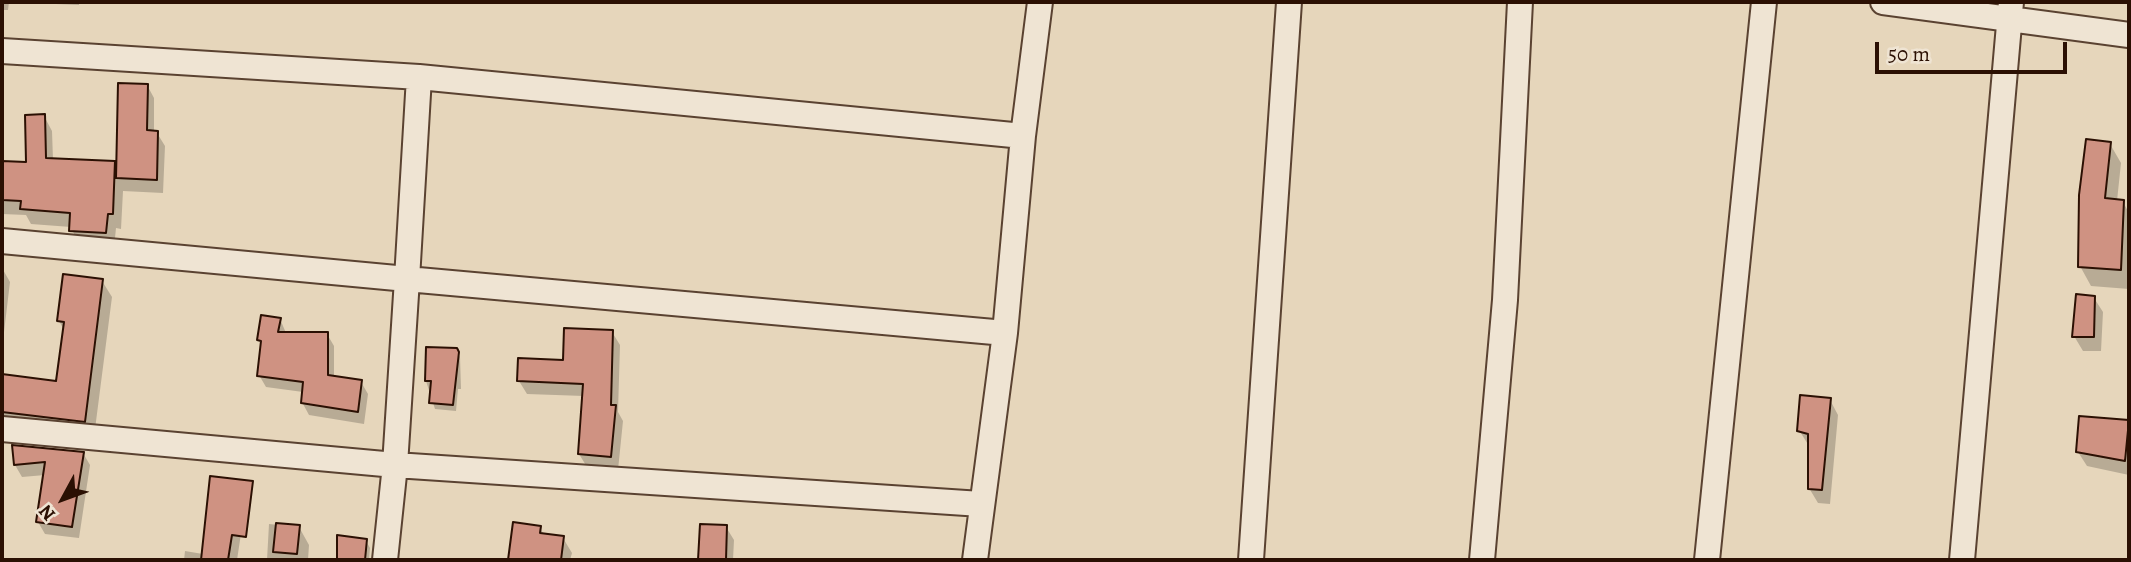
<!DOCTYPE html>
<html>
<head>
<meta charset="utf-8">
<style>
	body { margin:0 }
	#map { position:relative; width:2131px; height:562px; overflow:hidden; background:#e6d6bb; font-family:Alegreya,serif }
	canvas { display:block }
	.frame { position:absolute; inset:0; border:4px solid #2b1003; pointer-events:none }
	.north { position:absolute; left:28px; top:464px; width:70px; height:70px; -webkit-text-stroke:5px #efe4d3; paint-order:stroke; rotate:229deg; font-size:19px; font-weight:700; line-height:28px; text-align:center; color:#2b1003 }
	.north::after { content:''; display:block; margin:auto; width:24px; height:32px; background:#2b1003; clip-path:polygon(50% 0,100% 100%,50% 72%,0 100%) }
	.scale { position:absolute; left:1875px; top:42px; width:192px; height:32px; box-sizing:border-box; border:4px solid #2b1003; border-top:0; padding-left:9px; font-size:21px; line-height:24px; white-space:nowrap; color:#2b1003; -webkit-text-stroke:5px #efe4d3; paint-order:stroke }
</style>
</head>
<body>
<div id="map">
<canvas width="2131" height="562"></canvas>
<div class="frame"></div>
<div class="north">N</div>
<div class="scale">50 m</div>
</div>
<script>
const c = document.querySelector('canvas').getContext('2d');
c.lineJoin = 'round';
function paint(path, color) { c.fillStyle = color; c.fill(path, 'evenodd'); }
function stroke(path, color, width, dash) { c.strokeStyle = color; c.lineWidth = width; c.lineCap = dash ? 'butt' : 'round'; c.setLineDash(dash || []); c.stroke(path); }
paint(new Path2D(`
	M2,2H79V5L9,2L8,10H2Z
	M147,85L154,98V132L157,133L165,146L163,193L123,191L121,229L116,228L114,248L79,245L71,227L31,224L26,215L2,214V163L28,164L44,116L52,131L53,160L114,163L118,170Z
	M2110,144L2121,163L2117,201L2123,202L2129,213V289L2091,286L2080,266Z
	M2,268L10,282L2,349Z
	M102,281L112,297L94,437L2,430V376L57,383L64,330L59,321Z
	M2094,298L2103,312L2101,351H2083L2074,336Z
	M280,319L286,333L327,334L334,346V378L361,382L368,394L364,424L309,415L302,402L303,392L266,387L259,375L262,346L259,340Z
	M612,332L620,345L618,412L623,421L618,470L587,467L579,454L584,396L527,394L519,381L565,362Z
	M456,350L460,357L461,389H458L456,411L435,409L426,381Z
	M1830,400L1838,415L1830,504L1818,503L1809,488V446L1799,430Z
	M2081,418L2129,422V475L2087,466L2078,452Z
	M83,453L90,465L79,538L45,534L38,522L45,475L22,477L15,465Z
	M247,494L237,560H184L185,551L203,554Z
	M269,524L299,527L309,545L308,560H267Z
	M514,524L540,528L544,535L563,538L572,553L570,560H509Z
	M701,526L726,527L734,540L733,560H699Z
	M339,537L366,541L370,548L369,560H336Z`), '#0003');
const building = new Path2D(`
	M118,83L148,84L147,130L158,131L157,180L116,178Z
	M45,114L46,158L115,161L113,214H108L106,233L69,231L70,213L20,209L21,201L2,200V161L26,162L25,115Z
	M2086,139L2111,142L2105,198L2124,200L2121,270L2078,267L2079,195Z
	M63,274L103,279L85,422L2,412V374L56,381L64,322L57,321Z
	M2076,294L2095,296L2094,337H2072Z
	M261,315L281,318L278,332H328V375L362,380L358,412L301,403L303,382L257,376L261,341L257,340Z
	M564,328L613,330L611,405H616L611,457L578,454L583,384L517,381L518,358L563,360Z
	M426,347L457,348L459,352L453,405L429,403L431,381H425Z
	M1800,395L1831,398L1822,490L1808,489V434L1797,431Z
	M2079,416L2129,420L2125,461L2076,452Z
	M12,445L84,452L72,527L36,522L45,462L14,465Z
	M210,476L253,481L246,537L232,535L228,560H201Z
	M513,522L541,526L540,533L564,536L561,560H508Z
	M276,523L300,525L297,554L273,552Z
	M700,524L727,525L726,560H698Z
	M337,535L367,539L365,560H337Z`);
paint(building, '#cf9282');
stroke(building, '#2b1003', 2);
const minor = new Path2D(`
	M1883,2L2129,35
	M2,51L419,77L1023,136
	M419,77L407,279L1005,333
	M2,241L407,279L395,465L385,560
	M2,429L395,465L981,504
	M975,560L1005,333L1023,136L1040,2
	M1251,560L1289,2
	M1482,560L1505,300L1520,2
	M1707,560L1764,2
	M1962,560L2011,2`);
stroke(minor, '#5a4231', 28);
stroke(minor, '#efe4d3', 24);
</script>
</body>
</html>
